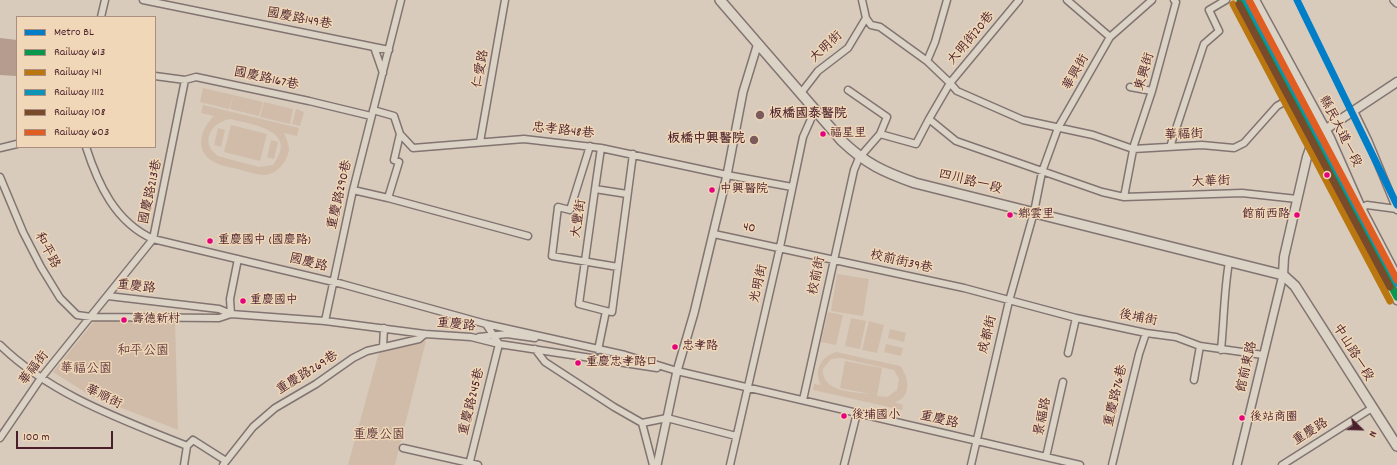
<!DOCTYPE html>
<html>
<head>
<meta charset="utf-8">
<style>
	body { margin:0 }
	#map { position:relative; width:1397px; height:465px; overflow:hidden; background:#d8cbbc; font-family:Dekko,sans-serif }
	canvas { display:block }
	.legend { position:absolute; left:16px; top:16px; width:140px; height:132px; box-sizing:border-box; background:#efd7b7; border:1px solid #ad8d7f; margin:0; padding:5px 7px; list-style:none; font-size:12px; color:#4a1f2b }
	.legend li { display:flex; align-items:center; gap:8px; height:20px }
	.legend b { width:20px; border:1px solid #ad8d7f }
	.north { position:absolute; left:1341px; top:409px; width:40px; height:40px; -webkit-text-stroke:3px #efd7b7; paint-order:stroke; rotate:113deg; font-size:11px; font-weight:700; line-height:16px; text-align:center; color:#4a1f2b }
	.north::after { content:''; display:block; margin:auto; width:14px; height:18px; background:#4a1f2b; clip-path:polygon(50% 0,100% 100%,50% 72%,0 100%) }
	.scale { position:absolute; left:16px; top:431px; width:97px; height:18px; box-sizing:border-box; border:2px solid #4a1f2b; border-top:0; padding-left:5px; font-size:12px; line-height:14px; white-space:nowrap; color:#4a1f2b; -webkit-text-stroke:3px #efd7b7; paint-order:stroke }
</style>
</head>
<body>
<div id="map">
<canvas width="1397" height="465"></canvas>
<ul class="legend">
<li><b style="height:5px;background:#007ec7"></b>Metro BL</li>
<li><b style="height:5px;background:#07984d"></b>Railway 613</li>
<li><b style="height:5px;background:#ba770f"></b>Railway 141</li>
<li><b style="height:5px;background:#0b94b6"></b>Railway 1112</li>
<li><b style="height:5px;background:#7a4b2a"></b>Railway 108</li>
<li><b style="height:5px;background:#e15e23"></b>Railway 603</li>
</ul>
<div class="north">N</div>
<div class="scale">100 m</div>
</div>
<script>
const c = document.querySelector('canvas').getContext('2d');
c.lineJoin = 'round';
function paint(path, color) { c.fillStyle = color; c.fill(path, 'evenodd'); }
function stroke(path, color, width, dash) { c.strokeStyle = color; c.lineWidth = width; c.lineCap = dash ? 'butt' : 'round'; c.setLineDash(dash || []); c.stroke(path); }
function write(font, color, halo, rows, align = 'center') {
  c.font = font + ' Dekko,"LXGW WenKai TC",sans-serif'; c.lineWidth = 3; c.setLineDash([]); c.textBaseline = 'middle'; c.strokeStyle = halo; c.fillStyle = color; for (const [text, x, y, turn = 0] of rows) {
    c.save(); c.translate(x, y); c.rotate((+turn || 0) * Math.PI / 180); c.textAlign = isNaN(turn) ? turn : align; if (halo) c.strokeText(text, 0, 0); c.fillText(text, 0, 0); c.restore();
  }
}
paint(new Path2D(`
	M203,88L233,95L229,109L200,102Z
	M233,95L263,102L259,116L230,109Z
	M264,102L293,109L290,124L260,117Z
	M203,105L299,128L297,136L284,133C286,138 289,144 289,150C287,163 275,176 262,175C254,174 245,171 238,169C230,167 221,166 214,162C193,151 201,128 214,116L201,113ZM230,119C254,125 299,130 273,165L259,167L218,156C199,143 211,122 230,119Z
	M296,109L304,112L300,126L292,124Z
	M231,125L267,134L260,161L224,152Z
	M218,128L225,130L221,147L214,145Z
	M271,140L278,142L274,159L267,157Z
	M837,274L869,279L863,316L831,311Z
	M828,312L843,315L836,345L821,342Z
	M851,318L866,321L860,349L845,346Z
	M96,319H175L178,430L91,396L53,372Z
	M869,321L884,325L877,353L862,350Z
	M890,329L906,333L904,342L888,338Z
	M426,341L395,465H348L379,352Z
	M886,344L903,348L901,356L884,352Z
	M836,352L900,366C909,376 912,398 895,402L903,405L902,410L813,390L814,384L821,385C813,370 821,357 836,352ZM841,358L894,370L899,379L897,390L887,397L877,396L882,368L845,361L840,388L870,394C854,392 821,392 823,369L831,359Z`), '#d1bca9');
paint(new Path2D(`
	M0,38L17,40V76L0,75Z`), '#b69c8e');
const minor = new Path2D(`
	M143,0L374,47L383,73
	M862,0L866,18L871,25L880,27L927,61L950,83L1019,0
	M1067,0L1110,37
	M101,17L105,0
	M374,47L389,50
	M927,61L935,42L947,0
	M155,76L185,80L196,77L309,101L371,116
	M1130,87L1152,91
	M848,90L887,117L880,134
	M801,93L818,71L848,48L866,18
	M1293,97L1277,106L1244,143L1234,148L1202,145L1133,149L1093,135L1023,120L957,91L950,83L929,119L956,141L1102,192L1124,197L1242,193L1297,199
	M1354,111L1368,140L1397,210
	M400,134L413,148L524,139L601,148L727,175L792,187
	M480,142L505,0
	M590,146L570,210L558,207L552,256L618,267
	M86,147C98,184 115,222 153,239L342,284L486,324L625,355L677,371L1080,465
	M1170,147L1204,44L1219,31L1209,10L1226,0
	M0,148L17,144
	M0,177L23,232L41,267L60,298L77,315L91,317L219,318L231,314
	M595,189L601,148
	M353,190L388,198L399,162L394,160L400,134L394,116L373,110
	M1124,197L1134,145L1152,91L1176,2L1174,0
	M388,198L528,236
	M1361,208L1367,205L1397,209
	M714,234L964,288L1076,318L1146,333L1176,337L1200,346L1263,355
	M108,296L219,309L231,314L325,321L425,334L471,337L499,344L657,368
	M606,311L579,304L595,189L627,194
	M231,314L230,299L238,259
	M325,321L353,190L401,0
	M479,337L507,334L535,338
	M0,345C51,395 123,420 187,446
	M383,347L384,328
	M535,349L545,362L614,407L642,423L653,465
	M598,350L606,311L612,312L633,154
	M1221,350C1224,320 1224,291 1229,262
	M1068,353L1076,318
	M1194,380L1200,346
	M803,400L854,170L859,158L880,134L916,144L929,119
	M642,423L667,418L736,436
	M0,438L41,378L153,239L185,80
	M403,448L478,465
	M1046,457L1063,382
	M184,465L187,446L193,440L226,461
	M223,465L253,427L275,408L316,384L353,358L367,351L419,339L425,334
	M469,465L499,344L486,324
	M730,465L780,247L803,137L815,110
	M844,465L857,413
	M971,465L1009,301L1034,212L1042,172L1058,128L1110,37L1152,0
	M1112,465L1139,354L1146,333
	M1282,465L1372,408`);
const tertiary = new Path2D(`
	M1394,0L1397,3
	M657,465L677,371L694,313L727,175L743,92L758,43
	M1237,465L1283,275`);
const secondary = new Path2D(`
	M1243,0L1397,300
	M1255,0L1330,138L1361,208L1397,277
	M1283,275L1284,257L1307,157L1314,137L1397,82`);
const primary = new Path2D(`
	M720,0L842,141C866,164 884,172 915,183L1283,275L1295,286L1397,446`);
stroke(minor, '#827470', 9);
stroke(tertiary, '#827470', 10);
stroke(secondary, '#827470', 11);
stroke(primary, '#827470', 12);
stroke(minor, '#dcd3c7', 6);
stroke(tertiary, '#dcd3c7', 7);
stroke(secondary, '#dcd3c7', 8);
stroke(primary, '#dcd3c7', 9);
stroke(new Path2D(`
	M1240,0L1397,297`), '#07984d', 7);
stroke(new Path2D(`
	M1233,4L1390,301`), '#ba770f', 7);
stroke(new Path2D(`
	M1246,0L1397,283`), '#0b94b6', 7);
stroke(new Path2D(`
	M1239,4L1390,287`), '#7a4b2a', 7);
stroke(new Path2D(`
	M1249,0L1397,280`), '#e15e23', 7);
stroke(new Path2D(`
	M1297,0L1397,205`), '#007ec7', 7);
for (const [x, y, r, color] of [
	[760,115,5,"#7c5b5e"],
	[823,134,3.5,"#e5007d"],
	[754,140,5,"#7c5b5e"],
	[1327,175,3.5,"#e5007d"],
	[712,190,3.5,"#e5007d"],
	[1010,215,3.5,"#e5007d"],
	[1297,215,3.5,"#e5007d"],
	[210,241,3.5,"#e5007d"],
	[243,301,3.5,"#e5007d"],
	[124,320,3.5,"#e5007d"],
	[675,347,3.5,"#e5007d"],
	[578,363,3.5,"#e5007d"],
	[844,416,3.5,"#e5007d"],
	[1242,418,3.5,"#e5007d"]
]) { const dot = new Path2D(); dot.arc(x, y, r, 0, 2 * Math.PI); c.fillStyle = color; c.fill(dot); stroke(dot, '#efd7b7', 1.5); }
write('12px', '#4a1f2b', '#efd7b7', [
	["福星里",830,134],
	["中興醫院",720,190],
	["鄉雲里",1018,215],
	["館前西路",1290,215,"right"],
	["重慶國中 (國慶路)",218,241],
	["重慶國中",250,301],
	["壽德新村",132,320],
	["忠孝路",682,347],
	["重慶忠孝路口",586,363],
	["後埔國小",852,416],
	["後站商圈",1250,418]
], 'left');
write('13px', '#4a1f2b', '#efd7b7', [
	["國慶路149巷",299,20,11],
	["大明街20巷",972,39,-50],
	["大明街",827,48,-43],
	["仁愛路",482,69,-80],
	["東興街",1146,72,-74],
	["華興街",1077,73,-60],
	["國慶路167巷",266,80,12],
	["忠孝路48巷",563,132,6],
	["縣民大道一段",1339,132,63],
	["華福街",1184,136,-2],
	["四川路一段",970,183,14],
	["大華街",1211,183,-2],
	["國慶路213巷",152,192,-78],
	["重慶路290巷",341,195,-77],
	["大豐街",580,219,-82],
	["40",749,229,11],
	["和平路",46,251,62],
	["校前街39巷",901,263,13],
	["國慶路",308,264,14],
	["校前街",818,276,-78],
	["光明街",760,284,-77],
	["重慶路",136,288,7],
	["後埔街",1138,319,11],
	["重慶路",456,326,6],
	["成都街",989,335,-76],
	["中山路一段",1352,353,58],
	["館前東路",1248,367,-77],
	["華福街",35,369,-52],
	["重慶路269巷",308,374,-32],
	["重慶路76巷",1117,396,-77],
	["華順街",103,398,26],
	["重慶路245巷",473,402,-76],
	["景福路",1044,417,-78],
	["重慶路",939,421,13],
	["重慶路",1311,433,-32]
]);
write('bold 13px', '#4a1f2b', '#efd7b7', [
	["板橋國泰醫院",769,115],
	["板橋中興醫院",745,140,"right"]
], 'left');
write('13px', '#643c41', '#efd7b7', [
	["和平公園",143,352],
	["華福公園",86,370],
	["重慶公園",379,436]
]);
</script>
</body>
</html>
